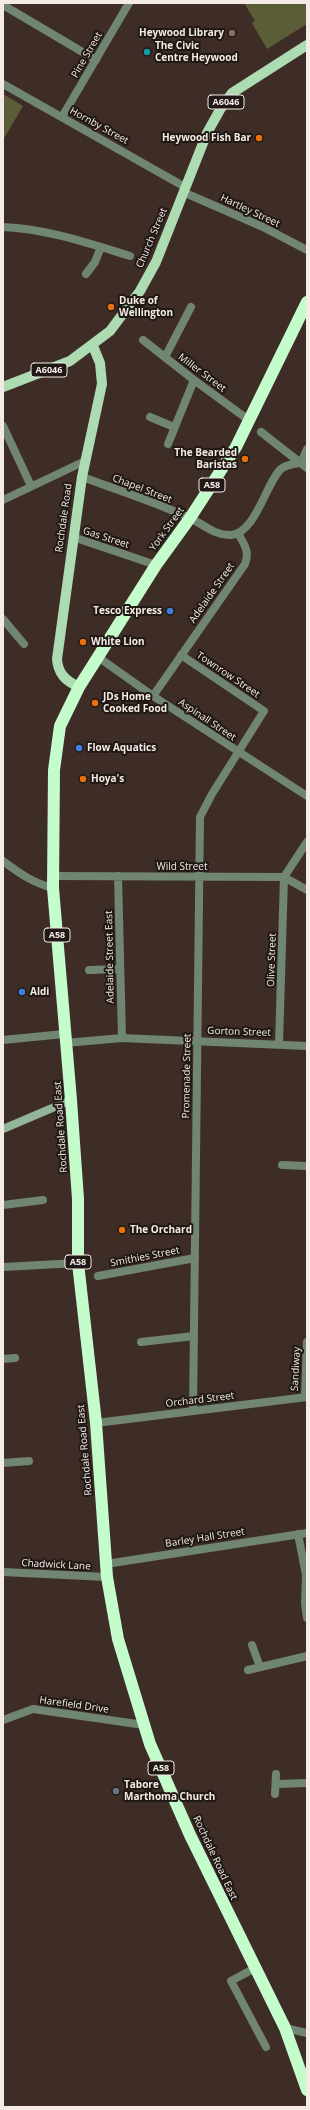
<!DOCTYPE html>
<html>
<head>
<meta charset="utf-8">
<style>
	body { margin:0 }
	#map { position:relative; width:310px; height:2110px; overflow:hidden; background:#3e2d26; font-family:"Open Sans",sans-serif }
	canvas { display:block }
	.frame { position:absolute; inset:0; border:4px solid #f5ebe6; pointer-events:none }
</style>
</head>
<body>
<div id="map">
<canvas width="310" height="2110"></canvas>
<div class="frame"></div>
</div>
<script>
const c = document.querySelector('canvas').getContext('2d');
c.lineJoin = 'round';
function paint(path, color) { c.fillStyle = color; c.fill(path, 'evenodd'); }
function stroke(path, color, width, dash) { c.strokeStyle = color; c.lineWidth = width; c.lineCap = dash ? 'butt' : 'round'; c.setLineDash(dash || []); c.stroke(path); }
function write(font, color, halo, rows, align = 'center') {
  c.font = font + ' "Open Sans",sans-serif'; c.lineWidth = 4; c.setLineDash([]); c.textBaseline = 'middle'; c.strokeStyle = halo; c.fillStyle = color; for (const [text, x, y, turn = 0] of rows) {
    c.save(); c.translate(x, y); c.rotate((+turn || 0) * Math.PI / 180); c.textAlign = isNaN(turn) ? turn : align; if (halo) c.strokeText(text, 0, 0); c.fillText(text, 0, 0); c.restore();
  }
}
paint(new Path2D(`
	M244,3H307V24L267,49L252,23L255,21Z
	M3,94L23,106L3,140Z`), '#5a5d37');
stroke(new Path2D(`
	M3,5L96,60
	M3,84L185,187
	M62,117L129,3
	M183,192L263,227L307,250
	M3,227C47,229 88,243 130,256
	M86,274L95,262L101,247
	M143,340L194,380L250,421
	M165,357L191,307
	M150,417L174,427
	M3,426L31,486
	M261,432L307,468
	M168,444L194,380
	M82,477C118,490 155,502 190,518C203,524 215,536 231,535C255,533 265,487 279,471C284,465 293,464 301,463L307,449
	M3,500L85,461
	M73,537L156,565
	M3,619L24,644
	M181,655L264,711L212,794L200,817L193,1411
	M98,657L153,696L307,796
	M153,696L245,564C250,552 244,544 238,533
	M3,861C19,873 33,883 53,888
	M53,876L284,877L307,890
	M118,876L122,1038
	M89,970L120,969
	M3,1040L64,1034
	M65,1043L122,1038L307,1046
	M279,1044L284,877L307,842
	M282,1165L307,1166
	M3,1205L43,1200
	M3,1267L78,1263
	M98,1276L195,1258
	M141,1342L194,1336
	M3,1359L15,1358
	M305,1397L307,1342
	M96,1423L307,1397
	M3,1463L29,1461
	M298,1534L306,1575L305,1604L307,1618
	M106,1564L307,1533
	M3,1572L107,1577
	M252,1645L260,1667
	M248,1670L307,1656
	M3,1720L33,1709L144,1725
	M277,1784L307,1783
	M275,1794L276,1774
	M255,1968L231,1981L266,2047
	M285,2028L307,2033`), '#708672', 8);
stroke(new Path2D(`
	M3,1129L71,1100`), '#92b697', 8);
stroke(new Path2D(`
	M3,387L70,361L110,331L140,291L156,262L207,133L221,108L232,93L307,45
	M79,687C66,681 58,674 57,659L82,477L102,384L100,363L93,346`), '#addbb2', 10);
stroke(new Path2D(`
	M307,302L236,447L190,518L156,565L79,687L60,726L54,770L53,888L71,1100L78,1199V1263L96,1423L107,1577L118,1639L150,1744L190,1835L285,2028L307,2090`), '#c4fccc', 12);
for (const [x, y, r, color] of [
	[232,33,4,"#8d6e63"],
	[147,52,4,"#0f9aa8"],
	[259,138,4,"#e8710a"],
	[111,307,4,"#e8710a"],
	[245,459,4,"#e8710a"],
	[170,611,4,"#3f7fe0"],
	[83,642,4,"#e8710a"],
	[95,703,4,"#e8710a"],
	[79,748,4,"#3f7fe0"],
	[83,779,4,"#e8710a"],
	[22,992,4,"#3f7fe0"],
	[122,1230,4,"#e8710a"],
	[116,1791,4,"#6b7280"]
]) { const dot = new Path2D(); dot.arc(x, y, r, 0, 2 * Math.PI); c.fillStyle = color; c.fill(dot); stroke(dot, '#1f1814', 1.5); }
for (const [x, y, w] of [
	[226,102,36],
	[49,370,36],
	[212,485,26],
	[57,935,26],
	[78,1262,26],
	[161,1768,26]
]) { const box = new Path2D(); box.roundRect(x - w / 2, y - 7, w, 14, 3); c.fillStyle = '#1f1814'; c.fill(box); stroke(box, '#f5ebe6', 1); }
write('bold 9px', '#f5ebe6', null, [
	["A6046",226,102],
	["A6046",49,370],
	["A58",212,485],
	["A58",57,935],
	["A58",78,1262],
	["A58",161,1768]
]);
write('bold 10px', '#f5ebe6', '#1f1814', [
	["Heywood Library",224,33,"right"],
	["The Civic",155,46],
	["Centre Heywood",155,58],
	["Heywood Fish Bar",251,138,"right"],
	["Duke of",119,301],
	["Wellington",119,313],
	["The Bearded",237,453,"right"],
	["Baristas",237,465,"right"],
	["Tesco Express",162,611,"right"],
	["White Lion",91,642],
	["JDs Home",103,697],
	["Cooked Food",103,709],
	["Flow Aquatics",87,748],
	["Hoya's",91,779],
	["Aldi",30,992],
	["The Orchard",130,1230],
	["Tabore",124,1785],
	["Marthoma Church",124,1797]
], 'left');
write('10px', '#f5ebe6', '#1f1814', [
	["Pine Street",87,55,-60],
	["Hornby Street",99,126,29],
	["Hartley Street",250,211,25],
	["Church Street",152,238,-67],
	["Miller Street",202,373,37],
	["Chapel Street",142,489,21],
	["Rochdale Road",64,518,-82],
	["York Street",167,529,-54],
	["Gas Street",106,538,18],
	["Adelaide Street",212,593,-55],
	["Townrow Street",228,675,34],
	["Aspinall Street",207,720,34],
	["Wild Street",182,867],
	["Adelaide Street East",110,957,-91],
	["Olive Street",272,960,-88],
	["Gorton Street",239,1032,2],
	["Promenade Street",187,1076,-89],
	["Rochdale Road East",61,1127,-94],
	["Smithies Street",145,1257,-11],
	["Sandiway",296,1369,-87],
	["Orchard Street",200,1400,-7],
	["Rochdale Road East",85,1450,-95],
	["Barley Hall Street",205,1538,-9],
	["Chadwick Lane",56,1565,3],
	["Harefield Drive",74,1705,8],
	["Rochdale Road East",215,1858,65]
]);
</script>
</body>
</html>
